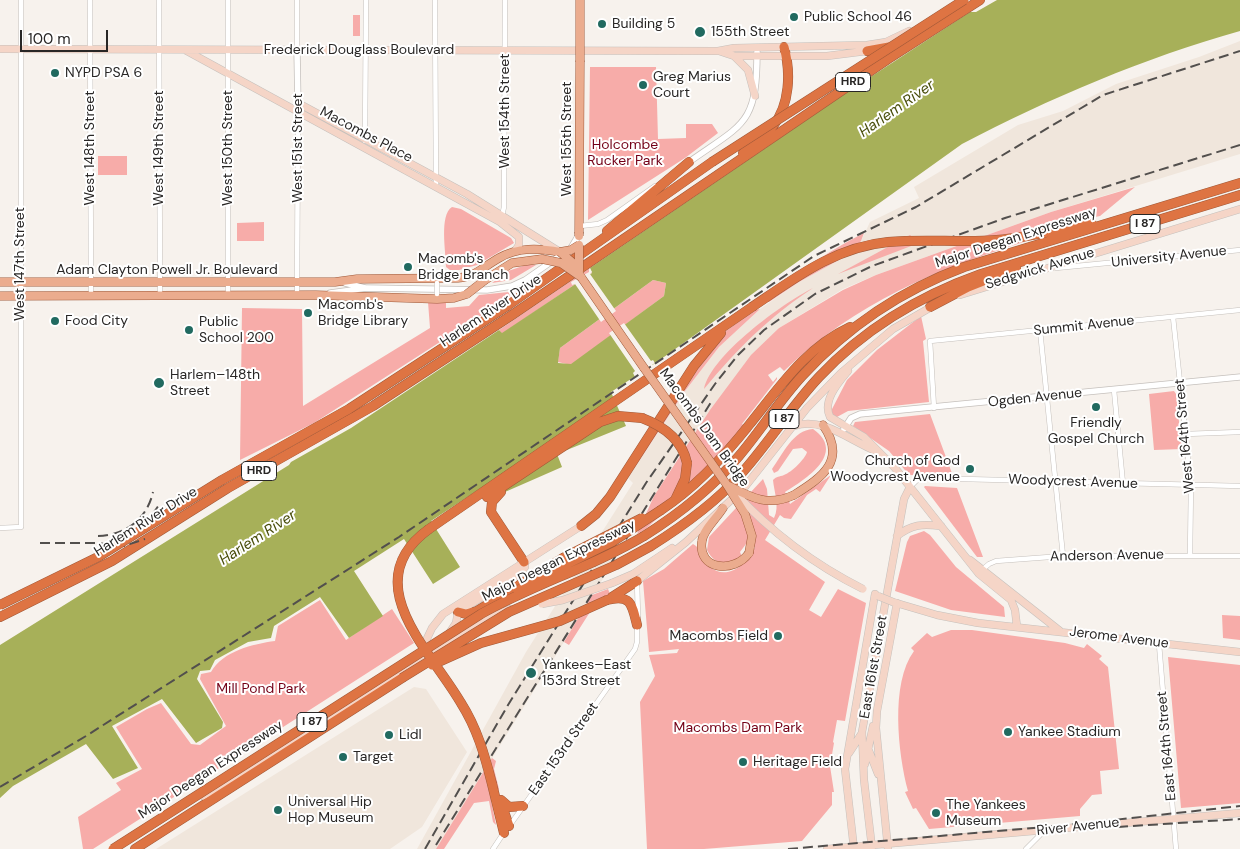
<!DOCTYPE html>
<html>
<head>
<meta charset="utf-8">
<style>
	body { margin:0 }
	#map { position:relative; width:1240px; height:849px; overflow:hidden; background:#f7f2ed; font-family:"DM Sans",sans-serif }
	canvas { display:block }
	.scale { position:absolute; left:20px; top:30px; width:88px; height:22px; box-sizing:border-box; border:2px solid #292726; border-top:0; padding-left:6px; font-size:15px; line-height:18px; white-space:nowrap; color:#292726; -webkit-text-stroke:4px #fff; paint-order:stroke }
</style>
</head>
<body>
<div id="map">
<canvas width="1240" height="849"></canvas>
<div class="scale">100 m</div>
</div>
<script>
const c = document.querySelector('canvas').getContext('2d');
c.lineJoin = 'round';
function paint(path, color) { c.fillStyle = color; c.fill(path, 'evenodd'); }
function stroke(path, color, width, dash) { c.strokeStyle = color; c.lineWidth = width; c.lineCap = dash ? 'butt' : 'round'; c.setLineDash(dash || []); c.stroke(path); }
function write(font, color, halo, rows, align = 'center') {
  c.font = font + ' "DM Sans",sans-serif'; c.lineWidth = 4; c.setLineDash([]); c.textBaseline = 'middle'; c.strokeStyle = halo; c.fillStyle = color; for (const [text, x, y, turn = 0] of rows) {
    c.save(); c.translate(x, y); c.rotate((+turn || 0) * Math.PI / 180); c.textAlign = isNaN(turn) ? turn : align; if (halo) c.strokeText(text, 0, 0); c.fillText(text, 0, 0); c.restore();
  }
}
paint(new Path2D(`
	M1240,41V154L1051,212L876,275L843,289L779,328L677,459L436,849H417L526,652L633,483L628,478L685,391L719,347L760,309L799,282L848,255L861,241L870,222L919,198L914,187L1018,125L1063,111L1116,84L1199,57Z
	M414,687L426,689L467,752L422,827L390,849H156Z`), '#f0e6dc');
paint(new Path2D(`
	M353,15H360V36H353Z
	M590,67H656L658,139L686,138V124H712L718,133L685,158L588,220Z
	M98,156H127V175H98Z
	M1135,187L1100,216L1028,231L1030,240C937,269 856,302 784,371L780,367L768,375L773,382L777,377V379L742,424L751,431C721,460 692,492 658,518C649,525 649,528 637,534L654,496L710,410L751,355L779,328L843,290L876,275L1051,212Z
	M452,207L461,209L511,238L514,243L477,265L459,270H450L446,267C446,252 439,215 452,207Z
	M264,222V241H237V223Z
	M864,233L861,241L848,255L799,282L769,302L764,301C796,273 825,253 864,233Z
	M910,235L919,243L838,274Z
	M526,265H536L511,280L492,283L508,271Z
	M590,268L593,272L502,334L499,330Z
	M653,280L666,283L664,296L571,365L558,362L560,348Z
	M813,288C769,317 738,348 704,389C711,355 783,303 813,288Z
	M509,292L510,297L314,423L240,460L242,308L302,309L303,406L430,328L428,302L446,303V308L469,306L479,295Z
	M760,309L719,347L685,391L628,478L696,368L723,333L755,310Z
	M921,316L926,339L923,341L929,402L848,411L837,417L833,416L831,411L847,380L877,350Z
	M1174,391L1176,394L1182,449L1154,450L1149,394Z
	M930,414L953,476L909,475L889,451L853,426L855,422Z
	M813,429C847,453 806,479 785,492L790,504L831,475L820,492L816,489L807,495L791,519L784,518L780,515L765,540L825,582L809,610L821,617L838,589L866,603L845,721L837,720L833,742L834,743L830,766L834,792H832V805L802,841L704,849H647L640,702L655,676L649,655L677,653L679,649L649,652L643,581L664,569L693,544C702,549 703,559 709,566C727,583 749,562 755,547L746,544L740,552L742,557C728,567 714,565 707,550L709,537L763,479L767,489L769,515L774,518C780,506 774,492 773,480C777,476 779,477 784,475C792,472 805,459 807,452L802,448L793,449L778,471L774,473L772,469C783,454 793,430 813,429Z
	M925,486L957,488L983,557H977L924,487Z
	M924,531L930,535L956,567L1004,607L1005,617L951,610L895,591L907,542L910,536Z
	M608,589L613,601L590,612L569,645L564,642L592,595Z
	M320,600L346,640L392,609L414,643L93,849H83L78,817L121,790L116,783L142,769L116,727L147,709L161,703L191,744L200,745L226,726L200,679L201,674L211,672C223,651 253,644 275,641L278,626Z
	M1222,615L1240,616V640L1223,638Z
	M951,630H972L1065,643L1084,648L1087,644L1102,656L1099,659L1108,667L1119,769L1100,771L1102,794L1092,795L1080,809V816L929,829L916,808L913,809L905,792L908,791C898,754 890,683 914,651L911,648L927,633L932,637Z
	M1168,657L1240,665V803L1181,808Z
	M492,758L496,761L494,769L499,789L491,800L496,825L493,822L489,801L474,803L444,849H436Z`), '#f7aca9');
paint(new Path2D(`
	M997,0H1240V31C1144,58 1050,98 962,144L657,362L611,392L626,426L557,454L562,467L489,499L481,488L431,521L460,567L433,584L404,539L354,571L383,616L349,638L320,597L274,626L271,638L248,642L215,660L210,670L200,671L197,679L223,722L222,728L196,743L162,699L112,726L138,768L113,779L86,744L13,786L0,798V645L289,465L291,462L351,428L499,330L502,333L592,273L590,268L846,93L970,12H976ZM653,280L666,283L664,296L571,364L558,363L560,348Z`), '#a7b059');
paint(new Path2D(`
	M589,266L592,272L590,274L616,311L601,322L575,284L572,285L571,282L589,272Z
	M624,323L651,361L653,360L655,363L652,365L654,368L640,377L638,375L635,377L633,373L635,371L609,333Z`), '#f7f2ed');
const minor = new Path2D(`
	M90,0L91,296
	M159,0L160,296
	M297,0V50
	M435,0L436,187
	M365,141L366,0
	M502,216L504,207L505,0
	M580,226L598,224L607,220L655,186
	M1056,268L1240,250
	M297,295L298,112
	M228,296V0
	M1173,317L1191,485L1190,555
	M1040,330L1063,556
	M1114,390L1123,484
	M934,408L930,341L1240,310
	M1186,434L1240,432
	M910,487L916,481L923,478L1240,486
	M0,528L21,527V0
	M982,570L989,564L996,561L1063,556H1240
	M637,581L638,616
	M1159,644L1176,849
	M510,825L635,649L637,642V623
	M493,849L505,831
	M1026,849L1045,830`);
const tertiary = new Path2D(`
	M297,50L298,107
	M689,162C744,123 757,125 757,52
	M345,283L365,288
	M330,293L367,288L487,290L512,286L525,280L571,248L580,233
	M844,429L851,418L860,414L1240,377`);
const secondary = new Path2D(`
	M0,49L718,51L734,48L867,45L886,42L909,31
	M185,50L500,222L519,237V245L515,251
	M719,51L734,56H827L867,51V48
	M734,56L748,70L755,96
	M298,103L467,194L560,252
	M960,295L1240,209
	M848,371C838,383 822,401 830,417L864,437L895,468L979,574L1011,600L1015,610L1017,627
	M794,426C823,416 850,441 876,451
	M897,536C912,524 922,524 941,526
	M970,560L1060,631
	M637,581L686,542L744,488L807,408L841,373L893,329L933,306
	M612,583L633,574L672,548
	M893,602L937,615L978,623L1240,652
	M458,612L522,572L525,567L524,562
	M450,632L456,623L458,612
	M422,649L432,628L443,614L581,526
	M428,654L487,617L510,609
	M869,751L878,774
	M849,753L862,733
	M865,764L873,726
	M203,796L219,788L430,651
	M872,848L864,780L862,732L904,499L910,487
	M827,849L1240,813
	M854,849L845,769L875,594
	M888,849L876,728L877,711L897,603`);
const primary = new Path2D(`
	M579,232L580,62
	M581,277L644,368
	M485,280L512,263L542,259
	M0,282H335L357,279L458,278C476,277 484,266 499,258C518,247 539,248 560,252
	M0,296L316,295L437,299L454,298L467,294
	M794,495C823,477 847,460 823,425
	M723,508C717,518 703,530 702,541C697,570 734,574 749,553`);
const motorway = new Path2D(`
	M867,51L889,47
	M743,153C753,144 764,137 773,126C790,105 791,72 784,47
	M607,231L689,162
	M1021,237L1092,224
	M507,306L712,162
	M930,307L968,287L1016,268
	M501,492L492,502L491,512L524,562
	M487,497L600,422L618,416L642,418
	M676,498L685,479L687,463
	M661,510C696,487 723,458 749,425C779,388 805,348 850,327
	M581,526L596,514L610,497L694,366L721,333
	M429,529L752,307
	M644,536C679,514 712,488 739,456C761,430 779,401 802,376C847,327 902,290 964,267L1240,183
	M651,546C683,526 715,503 740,475C768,444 790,408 819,377C864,329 919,296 981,274L1240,195
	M612,597L637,581
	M607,600C631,594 632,604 637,625
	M458,612L466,614L477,611L563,558
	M0,617L112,561L228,488L373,406L512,315L888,59L980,0
	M492,784L504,833
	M501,800L509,807L523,806
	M501,803L509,826
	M135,849L402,678`);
stroke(minor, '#c5c0bc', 5.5);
stroke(tertiary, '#c5c0bc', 7);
stroke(secondary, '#c5c0bc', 8);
stroke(primary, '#9f5939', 9);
stroke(motorway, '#9f5939', 10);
stroke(minor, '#fff', 4.5);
stroke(tertiary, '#fff', 5.5);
stroke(secondary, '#f5d5c7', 7);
stroke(primary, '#ebac8e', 8);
stroke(motorway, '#de7443', 9);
stroke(new Path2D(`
	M130,534L145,525L159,505
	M98,536C126,535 147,519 153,492
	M40,543H97L124,546L145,539
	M0,787L86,736L399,537L814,256L916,207L1103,95L1240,51
	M1118,827L1240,819
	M436,845L713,399
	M425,849L508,705L646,483L715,384L738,355L764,330L815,294L872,266L1005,218L1240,145
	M788,849L1068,825L1240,806`), '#524f4d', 2, [10, 5]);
const minorBridge = new Path2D(`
	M437,294V283`);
const secondaryBridge = new Path2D(`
	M734,492C772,533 813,564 863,589
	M878,596L893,602
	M542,604L563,600L612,583`);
const primaryBridge = new Path2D(`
	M580,62V0
	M579,232V236
	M579,245V271
	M560,252L572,262L580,275
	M560,252L571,250L579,245
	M542,259L561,263L581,277
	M467,294L485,280
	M644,368L727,485L745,514L752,536L749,553
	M729,486C752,498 768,507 794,495`);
const motorwayBridge = new Path2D(`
	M712,162L964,0
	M752,307C795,278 835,247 888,242C933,238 977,245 1021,237
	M642,418C663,426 682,439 687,463
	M429,529C355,582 431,651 461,703C477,728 485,756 492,784
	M563,558L642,518
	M518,591L526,584L612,542L661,510
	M0,605L98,557L222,480L349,409L507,306
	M432,665L481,643L560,621L607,600
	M402,678L509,612L616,565L651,546
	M113,849L481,614C534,584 592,567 644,536`);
stroke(minorBridge, '#c5c0bc', 5.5, []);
stroke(secondaryBridge, '#c5c0bc', 8, []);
stroke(primaryBridge, '#9f5939', 9, []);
stroke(motorwayBridge, '#9f5939', 10, []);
stroke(minorBridge, '#fff', 4.5);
stroke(secondaryBridge, '#f5d5c7', 7);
stroke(primaryBridge, '#ebac8e', 8);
stroke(motorwayBridge, '#de7443', 9);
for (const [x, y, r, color] of [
	[794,17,5,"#216a60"],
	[602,24,5,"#216a60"],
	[700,32,6,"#216a60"],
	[55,73,5,"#216a60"],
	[643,85,5,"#216a60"],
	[408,267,5,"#216a60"],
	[308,313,5,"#216a60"],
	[55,321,5,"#216a60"],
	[189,330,5,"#216a60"],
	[159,383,6,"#216a60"],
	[1096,407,5,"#216a60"],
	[970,469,5,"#216a60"],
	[778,636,5,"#216a60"],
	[531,673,6,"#216a60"],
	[1008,732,5,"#216a60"],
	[389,735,5,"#216a60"],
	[343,757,5,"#216a60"],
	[743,762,5,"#216a60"],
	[278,810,5,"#216a60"],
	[936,813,5,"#216a60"]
]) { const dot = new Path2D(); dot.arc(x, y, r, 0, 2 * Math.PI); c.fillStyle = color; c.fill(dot); stroke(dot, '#fff', 2); }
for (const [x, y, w] of [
	[853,82,35],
	[1145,224,30],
	[784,419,30],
	[259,471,35],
	[312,722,30]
]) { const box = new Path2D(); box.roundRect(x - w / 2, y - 9.5, w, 19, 4); c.fillStyle = '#fff'; c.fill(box); stroke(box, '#292726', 1); }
write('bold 12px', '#292726', null, [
	["HRD",853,82],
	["I 87",1145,224],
	["I 87",784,419],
	["HRD",259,471],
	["I 87",312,722]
]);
write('14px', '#292726', '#fff', [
	["Public School 46",804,17],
	["Building 5",612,24],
	["155th Street",711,32],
	["NYPD PSA 6",65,73],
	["Greg Marius",653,77],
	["Court",653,93],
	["Macomb's",418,259],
	["Bridge Branch",418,275],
	["Macomb's",318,305],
	["Bridge Library",318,321],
	["Food City",65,321],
	["Public",199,322],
	["School 200",199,338],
	["Harlem–148th",170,375],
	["Street",170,391],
	["Friendly",1096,423,"center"],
	["Gospel Church",1096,439,"center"],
	["Church of God",960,461,"right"],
	["Woodycrest Avenue",960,477,"right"],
	["Macombs Field",768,636,"right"],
	["Yankees–East",542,665],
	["153rd Street",542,681],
	["Yankee Stadium",1018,732],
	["Lidl",399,735],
	["Target",353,757],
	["Heritage Field",753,762],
	["Universal Hip",288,802],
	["Hop Museum",288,818],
	["The Yankees",946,805],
	["Museum",946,821]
], 'left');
write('14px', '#292726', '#fff', [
	["Frederick Douglass Boulevard",359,50],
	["West 154th Street",505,111,-90],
	["Macombs Place",366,135,28],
	["West 155th Street",567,139,-90],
	["West 148th Street",90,148,-90],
	["West 149th Street",159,148,-90],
	["West 150th Street",228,148,-90],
	["West 151st Street",298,148,-90],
	["Major Deegan Expressway",1016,238,-18],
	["University Avenue",1169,257,-6],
	["West 147th Street",20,264,-90],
	["Sedgwick Avenue",1040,269,-17],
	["Adam Clayton Powell Jr. Boulevard",167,270],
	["Harlem River Drive",491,311,-34],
	["Summit Avenue",1084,326,-6],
	["Ogden Avenue",1035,398,-6],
	["Macombs Dam Bridge",704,428,54],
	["West 164th Street",1185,436,-95],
	["Woodycrest Avenue",1073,482,2],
	["Harlem River Drive",146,522,-32],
	["Anderson Avenue",1107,556,-1],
	["Major Deegan Expressway",559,561,-26],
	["Jerome Avenue",1119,638,7],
	["East 161st Street",874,667,-80],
	["East 164th Street",1167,746,-95],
	["East 153rd Street",564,749,-55],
	["Major Deegan Expressway",211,770,-33],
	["River Avenue",1078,827,-6]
]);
write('14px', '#730017', '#fff', [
	["Holcombe",625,145],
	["Rucker Park",625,161],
	["Mill Pond Park",261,689],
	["Macombs Dam Park",738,728]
]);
write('italic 15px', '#494e0b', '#fff', [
	["Harlem River",897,109,-35],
	["Harlem River",258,538,-33]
]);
</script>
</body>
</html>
